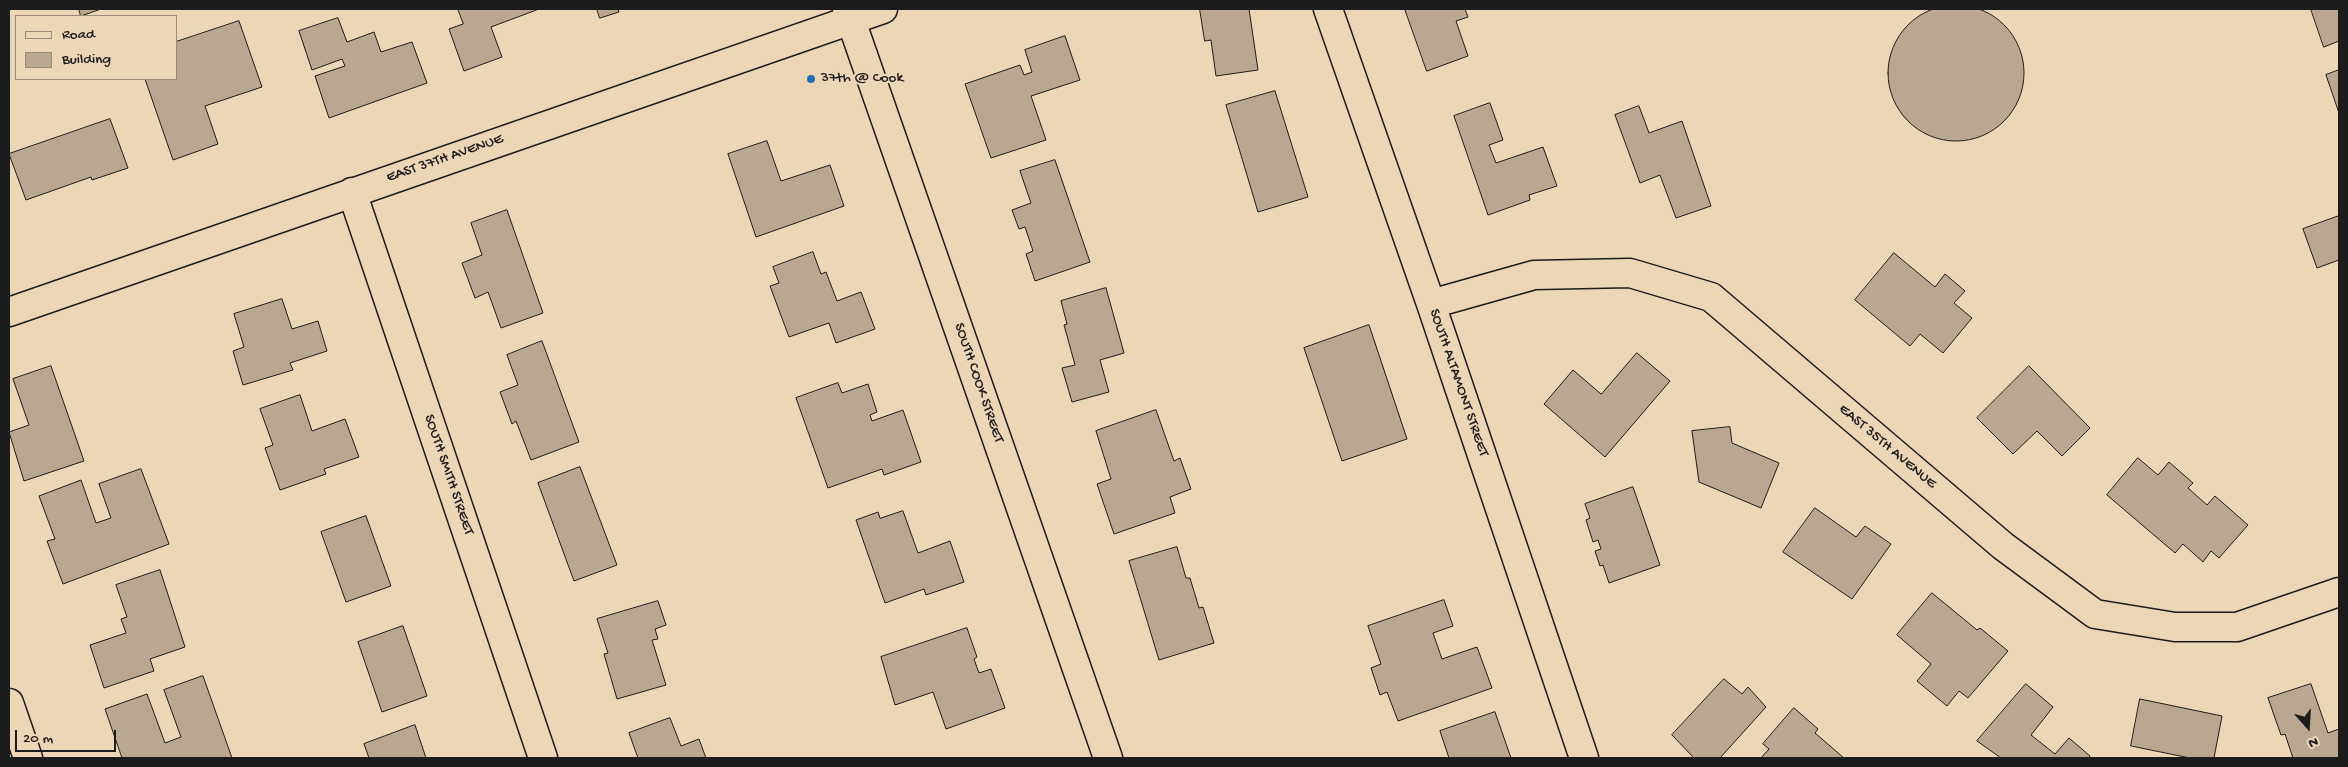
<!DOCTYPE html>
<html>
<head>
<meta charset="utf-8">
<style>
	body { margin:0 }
	#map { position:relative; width:2348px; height:767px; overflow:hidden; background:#edd6b5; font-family:"Gochi Hand",sans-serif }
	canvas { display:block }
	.frame { position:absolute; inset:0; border:10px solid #1c1c1c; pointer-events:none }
	.legend { position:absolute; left:15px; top:15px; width:162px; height:65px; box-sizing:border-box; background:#edd6b5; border:1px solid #998c78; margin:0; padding:6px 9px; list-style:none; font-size:15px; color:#1c1c1c }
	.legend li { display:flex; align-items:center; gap:10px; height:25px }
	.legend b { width:25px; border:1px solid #998c78 }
	.north { position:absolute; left:2283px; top:702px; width:50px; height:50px; -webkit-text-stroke:4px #edd6b5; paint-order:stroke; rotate:161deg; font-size:14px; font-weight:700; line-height:20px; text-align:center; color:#1c1c1c }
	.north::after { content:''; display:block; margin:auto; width:18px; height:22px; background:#1c1c1c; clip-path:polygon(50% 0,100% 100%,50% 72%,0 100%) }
	.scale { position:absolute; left:15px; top:730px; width:101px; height:22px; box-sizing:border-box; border:2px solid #1c1c1c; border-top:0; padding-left:6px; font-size:15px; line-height:18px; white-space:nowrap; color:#1c1c1c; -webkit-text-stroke:4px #edd6b5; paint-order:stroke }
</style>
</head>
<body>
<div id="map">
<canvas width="2348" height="767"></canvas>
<div class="frame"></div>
<ul class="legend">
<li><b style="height:6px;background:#edd6b5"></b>Road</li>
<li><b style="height:14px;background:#b9a88f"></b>Building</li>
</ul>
<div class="north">N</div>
<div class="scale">20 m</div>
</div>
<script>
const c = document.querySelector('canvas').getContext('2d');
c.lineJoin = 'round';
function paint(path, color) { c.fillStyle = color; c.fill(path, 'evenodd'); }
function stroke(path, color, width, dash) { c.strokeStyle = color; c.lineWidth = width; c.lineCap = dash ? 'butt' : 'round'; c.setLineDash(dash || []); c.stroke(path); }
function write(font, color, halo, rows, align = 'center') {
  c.font = font + ' "Gochi Hand",sans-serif'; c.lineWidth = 4.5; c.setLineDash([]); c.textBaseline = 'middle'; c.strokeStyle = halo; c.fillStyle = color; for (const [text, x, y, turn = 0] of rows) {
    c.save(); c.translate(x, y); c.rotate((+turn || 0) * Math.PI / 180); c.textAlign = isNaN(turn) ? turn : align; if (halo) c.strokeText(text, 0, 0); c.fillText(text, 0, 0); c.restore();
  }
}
const building = new Path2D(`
	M1888 73a68 68 0 1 1 136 0a68 68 0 1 1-136 0Z
	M79,9H101L81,16Z
	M458,9H539L491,27L502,57L464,71L449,29L463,24Z
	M597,9H618L619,12L600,18Z
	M1200,9H1249L1258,70L1216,76L1211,40L1205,41Z
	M1405,9H1465L1468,17L1456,21L1468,56L1427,71Z
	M2311,9H2339V41L2324,47Z
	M338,18L347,42L374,32L381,52L412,42L427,83L329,118L315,76L345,66L342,59L312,70L299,31Z
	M239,21L262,87L205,106L218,144L173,160L145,79H176V42Z
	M1065,36L1080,80L1031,96L1046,140L991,158L965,84L1020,65L1024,75L1032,72L1025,50Z
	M2339,70V113L2326,75Z
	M1275,91L1308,197L1258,212L1226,105Z
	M1490,103L1503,140L1489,145L1496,163L1543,147L1557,186L1529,195L1530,200L1488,215L1454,116Z
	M1639,106L1649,133L1682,121L1711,206L1676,218L1660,175L1640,183L1615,115Z
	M110,119L128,168L92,180L91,177L26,200L9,154Z
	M767,141L781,181L830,165L844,206L756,237L728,154Z
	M1055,160L1090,262L1035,281L1026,254L1033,251L1025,227L1019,229L1012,210L1031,203L1020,171Z
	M507,210L543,313L501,328L488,292L475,298L462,263L482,255L471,223Z
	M2339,216V260L2317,268L2303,229Z
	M813,252L821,274L826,272L837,301L861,292L875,329L836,343L829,323L789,337L770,286L779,283L773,267Z
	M1894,253L1935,287L1945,274L1965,291L1954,303L1972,318L1943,353L1920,334L1910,346L1855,300Z
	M1106,288L1124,353L1100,360L1109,392L1072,402L1062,368L1075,365L1064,325L1067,324L1061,301Z
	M282,299L292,329L318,321L327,351L290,363L293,370L243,385L233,351L244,347L234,314Z
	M1369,325L1407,439L1342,461L1304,348Z
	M542,341L579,442L531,460L516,421L512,424L500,392L518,385L507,355Z
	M1637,353L1670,381L1605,457L1544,404L1573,370L1601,394Z
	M51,366L84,461L24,481L9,432L29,425L13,379Z
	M2029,366L2090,428L2062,456L2037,431L2013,454L1977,418Z
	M838,383L842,393L868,384L877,412L870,415L872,421L903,410L921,462L884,475L882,469L828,488L796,398Z
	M300,395L312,431L345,419L359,457L324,469L326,474L280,490L265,448L273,445L260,409Z
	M1156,410L1174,461L1180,458L1191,489L1170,497L1175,513L1114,534L1097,484L1111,479L1096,431Z
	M1730,427L1732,443L1779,463L1761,508L1699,482L1692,431Z
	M2138,458L2158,475L2169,462L2193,483L2188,488L2207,505L2215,496L2248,525L2219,558L2211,551L2203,562L2183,544L2175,553L2107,495Z
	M580,467L617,565L574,581L538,483Z
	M141,469L169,544L63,584L47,541L55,539L39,496L81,480L96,523L111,518L99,484Z
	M1633,487L1660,565L1609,583L1603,565L1600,566L1595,551L1601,549L1598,540L1593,542L1586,520L1590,518L1585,504Z
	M1815,508L1856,537L1865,526L1891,544L1852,599L1783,552Z
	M903,511L918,553L950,541L964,582L926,595L924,589L885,603L856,520L878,512L880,518Z
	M366,516L391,586L346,602L321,532Z
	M1177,547L1186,578H1190L1199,608L1203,607L1214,643L1159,660L1129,561Z
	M160,570L185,647L150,659L154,671L104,688L90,645L126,633L121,619L127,617L116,585Z
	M1932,593L1977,630L1980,628L2008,651L1968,698L1959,691L1947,706L1917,681L1931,664L1897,635Z
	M1444,600L1453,626L1433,633L1442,659L1477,647L1492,688L1398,721L1387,692L1380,695L1371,668L1381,664L1368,626Z
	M658,601L666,625L655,629L658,639L652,640L666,685L617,699L604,654L608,653L597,619Z
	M403,626L427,696L382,712L358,642Z
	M967,628L977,657L974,659L979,673L991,669L1005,708L946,729L933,692L895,705L881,657Z
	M203,676L232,758H122L105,709L147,694L165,743L181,737L164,690Z
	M1724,679L1742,694L1748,687L1766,707L1720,758H1694L1672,735Z
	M2026,684L2053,707L2031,735L2055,754L2069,738L2090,756L2089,758H2001L1977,741Z
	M2311,684L2328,733L2339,729V758H2293L2285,734L2281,735L2268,698Z
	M2140,699L2222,716L2214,758H2190L2131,746Z
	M1794,708L1818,729L1815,733L1844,758H1761L1769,749L1763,744Z
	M1495,712L1511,758H1449L1440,731Z
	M670,718L681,746L699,739L706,758H638L629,733Z
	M415,725L426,758H369L364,744Z`);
paint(building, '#b9a88f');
stroke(building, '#1c1c1c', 1);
const minor = new Path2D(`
	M847,9L1108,758
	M1328,9L1431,304L1584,758
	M352,192L543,758
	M1431,304L1534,275L1630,273L1711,297L2003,546L2095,614L2175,627H2237L2339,592
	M9,312L883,9
	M9,703L28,758`);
stroke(minor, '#1c1c1c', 31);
stroke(minor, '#edd6b5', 28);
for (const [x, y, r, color] of [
	[811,79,5,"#1f6fb2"]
]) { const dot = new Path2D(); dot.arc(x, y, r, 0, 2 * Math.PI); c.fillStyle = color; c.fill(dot); stroke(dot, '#edd6b5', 2); }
write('15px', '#1c1c1c', '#edd6b5', [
	["37th @ Cook",821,79]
], 'left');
write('15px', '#1c1c1c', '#edd6b5', [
	["EAST 37TH AVENUE",445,159,-19],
	["SOUTH COOK STREET",978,383,71],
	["SOUTH ALTAMONT STREET",1458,383,71],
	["EAST 35TH AVENUE",1887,447,40],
	["SOUTH SMITH STREET",448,475,71]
]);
</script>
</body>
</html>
